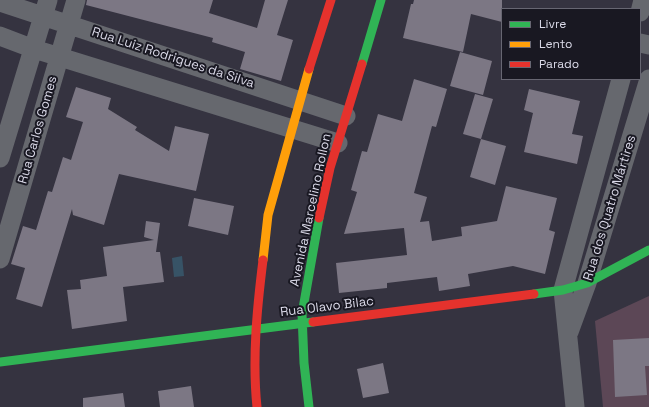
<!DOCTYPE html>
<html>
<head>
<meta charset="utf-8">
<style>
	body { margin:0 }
	#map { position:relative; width:649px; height:407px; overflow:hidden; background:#353340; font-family:"Space Grotesk",sans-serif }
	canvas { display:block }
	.legend { position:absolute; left:501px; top:8px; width:140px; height:72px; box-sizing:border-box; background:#191822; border:1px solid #676672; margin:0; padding:5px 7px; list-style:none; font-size:12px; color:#dbdae9 }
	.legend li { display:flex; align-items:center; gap:8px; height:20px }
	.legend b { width:20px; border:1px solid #676672 }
</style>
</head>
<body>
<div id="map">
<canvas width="649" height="407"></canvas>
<ul class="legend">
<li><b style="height:5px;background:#30b455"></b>Livre</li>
<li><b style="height:5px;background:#ff9f0a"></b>Lento</li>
<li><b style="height:5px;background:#e5322d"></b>Parado</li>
</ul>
</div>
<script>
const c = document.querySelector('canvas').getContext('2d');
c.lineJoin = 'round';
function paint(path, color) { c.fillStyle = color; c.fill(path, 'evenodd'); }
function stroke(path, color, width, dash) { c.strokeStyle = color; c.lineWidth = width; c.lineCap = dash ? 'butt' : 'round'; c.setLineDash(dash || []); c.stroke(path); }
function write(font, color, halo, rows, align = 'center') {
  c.font = font + ' "Space Grotesk",sans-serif'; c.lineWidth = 4; c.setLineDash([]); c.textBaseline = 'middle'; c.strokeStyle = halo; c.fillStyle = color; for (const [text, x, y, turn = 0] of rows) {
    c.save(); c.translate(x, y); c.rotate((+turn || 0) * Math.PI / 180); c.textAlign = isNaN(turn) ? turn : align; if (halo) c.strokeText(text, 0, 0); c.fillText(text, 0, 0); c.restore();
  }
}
paint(new Path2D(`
	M649,296V407H603L595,321Z`), '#5c4756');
paint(new Path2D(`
	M182,256L184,276L174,277L172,258Z`), '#375366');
paint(new Path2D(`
	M87,0H213L209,13L257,28L265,0H288L277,35L293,40L281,81L240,69L245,52L212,42L213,38L86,5Z
	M414,0H502V22L471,14L463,52L403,38L411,4H413Z
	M460,52L492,61L483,95L450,86Z
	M414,79L447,89L436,127L432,126L414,193L427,197L420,222L429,221L432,241L462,236L461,227L497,221L506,186L557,198L549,230L555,232L545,274L513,266L468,274L470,286L439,291L437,277L387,283V288L339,293L336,263L407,255L404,228L344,234L357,192L351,190L362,151L367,152L378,114L402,121Z
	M76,87L111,98L108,109L137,127L135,130L169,151L175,126L209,134L196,191L119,174L104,225L73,215L72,209L42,307L16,299L25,268L11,264L23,226L36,230L48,191L52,192L63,157L71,160L83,122L66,117Z
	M529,89L580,101L572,134L583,136L577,164L524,152L533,113L524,110Z
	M475,94L493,99L481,139L463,134Z
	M481,139L506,146L495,185L470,177Z
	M194,198L234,206L228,235L188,226Z
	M146,221L160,223L156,252H160L164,282L123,287L127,321L72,329L67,290L81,289L80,280L107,276L103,247L154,240L144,237Z
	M649,338V366H645L647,395L615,397L613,340Z
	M383,363L389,393L363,398L357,369Z
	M191,386L194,407H160L158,391Z
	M123,393L125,407H83V398Z`), '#7c7784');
stroke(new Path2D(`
	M0,2L346,116
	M640,12L643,0
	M0,36L34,49L338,143
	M640,43L649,45
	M0,158L48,0
	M0,259L76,0
	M569,332L587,283L649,79
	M575,407L563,290L621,79`), '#66686e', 19);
stroke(new Path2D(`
	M362,64L381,0
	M534,294L563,290L587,283L649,250
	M0,362L313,322
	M309,407L304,363L302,314L319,218`), '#30b455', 9);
stroke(new Path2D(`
	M263,260L268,215L309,69`), '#ff9f0a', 9);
stroke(new Path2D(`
	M309,69L331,0
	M319,218L330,168L362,64
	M313,322L534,294
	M257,407C252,359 257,308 263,260`), '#e5322d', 9);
write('13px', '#dbdae9', '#191822', [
	["Rua Luiz Rodrigues da Silva",173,58,18],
	["Rua Carlos Gomes",38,130,-74],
	["Rua dos Quatro Mártires",610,208,-73],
	["Avenida Marcelino Rollon",311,210,-78],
	["Rua Olavo Bilac",327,307,-7]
]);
</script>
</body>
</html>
